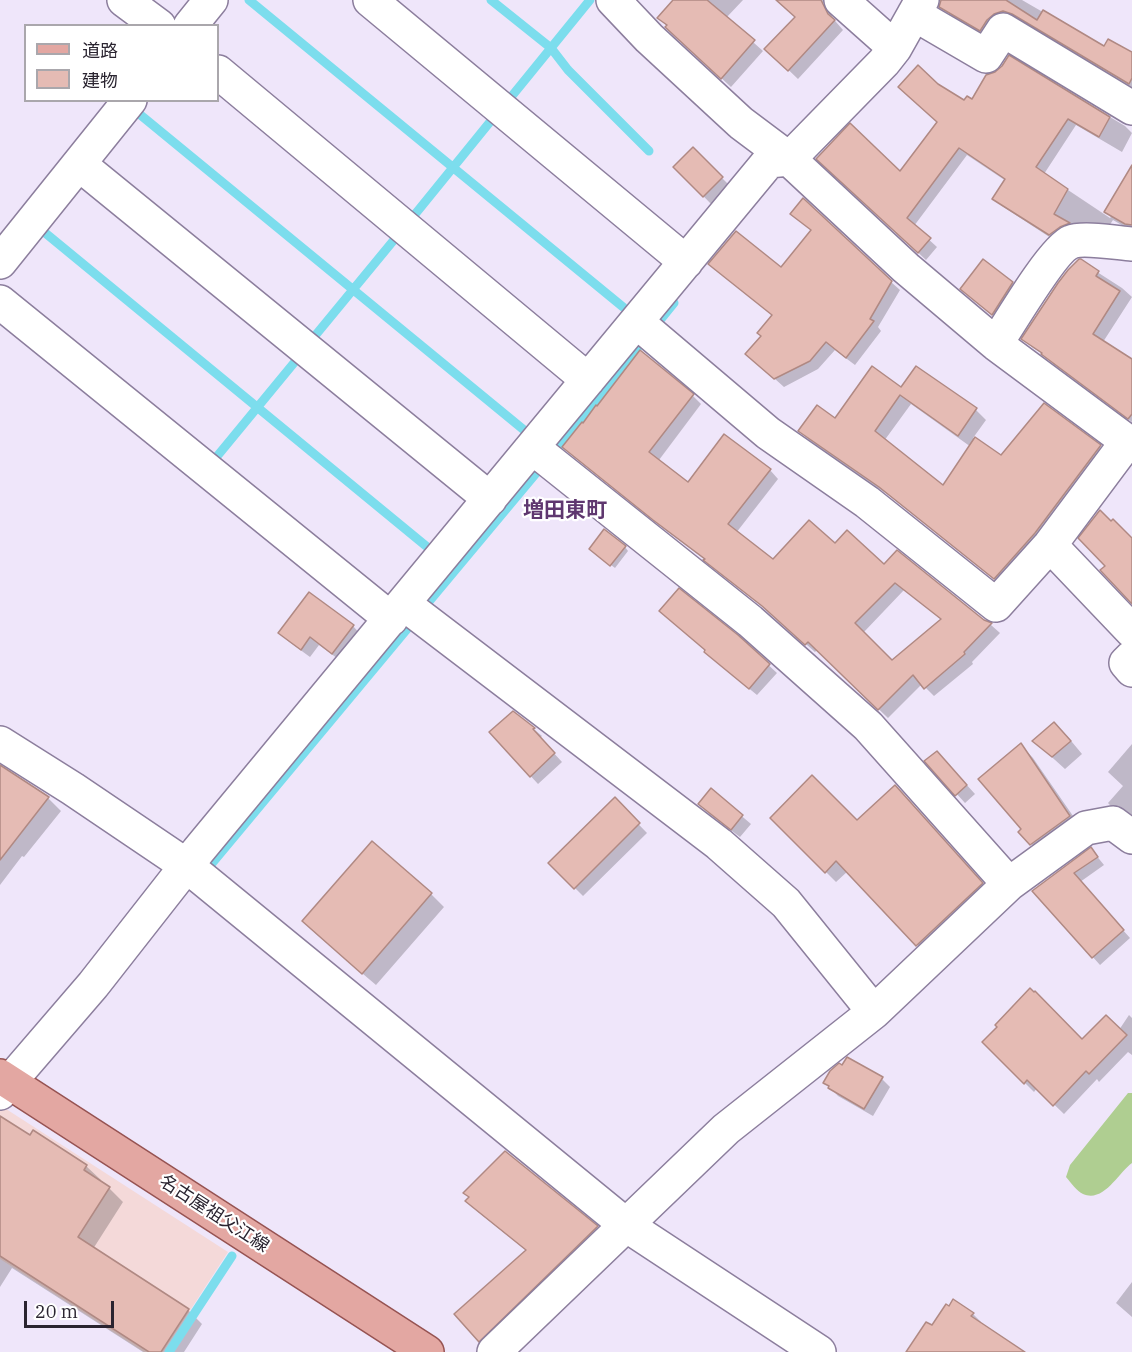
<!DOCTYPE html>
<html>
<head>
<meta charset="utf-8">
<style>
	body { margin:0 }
	#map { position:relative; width:1132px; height:1352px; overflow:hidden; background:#efe6fa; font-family:"IBM Plex Serif","Noto Sans JP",serif }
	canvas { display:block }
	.legend { position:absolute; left:24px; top:24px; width:195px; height:78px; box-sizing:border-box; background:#fff; border:2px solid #aaa7ac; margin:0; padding:8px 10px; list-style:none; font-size:18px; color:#2a2430 }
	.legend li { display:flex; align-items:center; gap:12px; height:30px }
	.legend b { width:30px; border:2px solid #aaa7ac }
	.scale { position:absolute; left:24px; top:1301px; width:90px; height:27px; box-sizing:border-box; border:3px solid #2a2430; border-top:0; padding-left:8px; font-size:18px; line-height:21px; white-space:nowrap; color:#2a2430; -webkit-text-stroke:4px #fff; paint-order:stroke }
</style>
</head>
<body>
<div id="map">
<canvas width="1132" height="1352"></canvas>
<ul class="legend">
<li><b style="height:8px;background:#e3a7a2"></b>道路</li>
<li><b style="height:16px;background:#e5bbb4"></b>建物</li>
</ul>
<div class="scale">20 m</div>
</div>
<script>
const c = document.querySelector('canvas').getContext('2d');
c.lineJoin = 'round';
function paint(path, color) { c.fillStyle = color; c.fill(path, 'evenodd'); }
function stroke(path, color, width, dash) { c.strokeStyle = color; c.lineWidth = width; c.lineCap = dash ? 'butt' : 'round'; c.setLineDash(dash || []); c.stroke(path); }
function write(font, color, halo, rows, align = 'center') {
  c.font = font + ' "IBM Plex Serif","Noto Sans JP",serif'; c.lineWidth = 4.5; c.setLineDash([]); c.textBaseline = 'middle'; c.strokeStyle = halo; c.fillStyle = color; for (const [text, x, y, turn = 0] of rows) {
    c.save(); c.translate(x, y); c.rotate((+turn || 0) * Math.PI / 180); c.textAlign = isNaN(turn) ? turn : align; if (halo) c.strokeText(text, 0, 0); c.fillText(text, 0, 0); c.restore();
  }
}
paint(new Path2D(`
	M3,1107L228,1252L163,1352H144L0,1259V1111Z`), '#f4d9d9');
paint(new Path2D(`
	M1128,1093H1132V1163C1118,1173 1104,1203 1083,1194C1077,1191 1071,1183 1066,1177L1070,1165Z`), '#afce91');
paint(new Path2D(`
	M675,0H743L726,18L763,51L731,87L676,36L659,18Z
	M778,0H824L825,1L823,4L831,12L832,17L836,22L843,30L798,79L776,58L796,17Z
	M949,0H1022L1105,48L1132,54V89L1024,23L1014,20L990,39L954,18L944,8Z
	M1009,57L1125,126L1132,133L1122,152L1076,125L1044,174L1110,218L1111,217L1106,212L1132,168V231L1113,220L1107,229L1057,242L1002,206L994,199L1006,181L967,155L914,226L937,247L926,260L826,166L900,173L938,123L937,85L964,102L972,101Z
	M693,149L730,186L712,205L675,167Z
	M792,213L891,282L900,290L878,327L881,331L855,365L835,350L818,369L784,387L756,362L763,336L774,316L781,269L812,231Z
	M1080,261L1122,288L1132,297L1103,342L1132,361V422L1053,364L1047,357L1033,348L1023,339Z
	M1012,283L1021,292L1001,322L970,297Z
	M917,368L976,410L986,420L973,438L1002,457L1044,405L1100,447L1110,456L1005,588L891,497L810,441L800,431L835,420L902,389ZM911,404L971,447L944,487L884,441Z
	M693,396L701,404L659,460L688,484L770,470L778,479L736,533L773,561L835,545L885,567L991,625L1000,633L972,662L973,664L934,696L922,684L888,718L817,650L815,652L773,615L714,569L705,560L664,529L573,456L564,447ZM904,590L942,620L892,662L863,633Z
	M625,547L628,551L615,568L594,552Z
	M353,626L361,635L341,661L319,645L310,657L288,641L280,633Z
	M737,636L777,673L757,695L713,659Z
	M513,712L542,736L540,738L562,762L538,784L491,733Z
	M1067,736L1082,754L1065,769L1034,741Z
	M1132,744V815L1128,814H1118L1108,803L1123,786L1108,772Z
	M1021,745L1033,758L1082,829L1044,857L1020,832L1023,829Z
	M927,761H945L975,794L965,803Z
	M5,770L48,798L61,811L24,857L22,856L0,885V776Z
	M711,790L751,824L740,837L708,813L700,804Z
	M906,797L992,894L928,956L848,871L836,882L772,818L857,822Z
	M615,800L647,833L583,896L550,863Z
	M372,843L431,894L444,907L376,985L316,934L304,921Z
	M1091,849L1104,865L1080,882L1130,938L1100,965L1034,891Z
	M1129,1015L1132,1018V1055L1128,1052L1099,1082L1097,1079L1064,1114L1037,1088L1034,1092L984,1042L1082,1041L1119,1030Z
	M882,1079L890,1087L873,1116L838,1096L825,1082Z
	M0,1125L30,1137L86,1166L101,1180L100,1182L109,1188L123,1202L93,1249L188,1310L202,1324L184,1352H143L12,1268L0,1287Z
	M506,1153L597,1227L607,1238L490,1352L480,1341L527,1251L478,1212L467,1201Z
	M1132,1282V1317L1116,1303Z
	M973,1314L981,1322L980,1324L1022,1352H908L932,1327Z`), '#0003');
stroke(new Path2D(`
	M249,0L623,307
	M491,0L551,48L568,70L649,151
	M507,102L590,0
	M132,108L524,430
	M412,218L494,117
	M38,227L426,546
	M657,324L674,303
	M314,337L398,235
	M555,451L638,347
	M214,460L298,358
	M426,605L542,466
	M213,872L208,868L412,623
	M169,1352L232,1256`), '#7cdded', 9);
const building = new Path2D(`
	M673,0H707L755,40L721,79L665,27L667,25L657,18Z
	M776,0H821L828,14L835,20L788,71L764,49L795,17Z
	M941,0H1006L1037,20L1043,10L1104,46L1108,39L1132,52V78L1129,84L1012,14L1003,11L994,14L987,20L980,31L939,7Z
	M1009,55L1110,117L1099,137L1068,119L1036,167L1068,189L1054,214L1070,223L1060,227L1049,235L992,199L1005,179L959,148L907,218L931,238L918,253L816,159L850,123L900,171L937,122L898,87L918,65L938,84L964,100L967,96L972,99L986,75L995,72L1002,66Z
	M693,147L723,177L703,197L673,167Z
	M1132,165V225L1125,224L1104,212Z
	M803,198L892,281L870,319L874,321L846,358L826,342L810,361L774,379L745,354L761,336L757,333L772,315L708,264L736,231L781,267L811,230L790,214Z
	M983,259L1013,282L992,315L960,289Z
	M1079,259H1081L1099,271L1096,276L1120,291L1093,334L1132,359V414L1128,419L1041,354L1042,353L1021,339L1058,283L1068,270Z
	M640,350L694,394L649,452L688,482L724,434L771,469L728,524L773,559L809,520L835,543L847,530L884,564L897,550L984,620L992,623L964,652L965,654L924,689L913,675L878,710L808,642L805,645L762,606L703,560L705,559L653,520L562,447L582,422L583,423L596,405L597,406ZM895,583L941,619L892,660L855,623Z
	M872,366L901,387L916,366L977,408L958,436L900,395L875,431L943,485L975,437L1001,455L1044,403L1101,445L1035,533L994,579L879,487L798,431L817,405L835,418Z
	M1100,510L1111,521L1113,519L1132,538V604L1100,570L1105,566L1078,538Z
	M604,529L626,546L610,566L589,549Z
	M679,588L738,635L770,664L749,689L704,652L705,650L659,611Z
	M309,592L354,625L332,654L310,637L301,650L278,633Z
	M513,711L535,728L533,729L555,753L530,777L489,732Z
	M1054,722L1071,741L1052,757L1032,741Z
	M1021,743L1070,816L1030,845L1018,832L1021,829L978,779Z
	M937,751L967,785L955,796L924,761Z
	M0,765L49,797L0,860Z
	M812,775L857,820L895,785L983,883L916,946L836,861L825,873L770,818Z
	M711,788L743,815L731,830L698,804Z
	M615,797L640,823L574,889L548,863Z
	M372,841L432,893L362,974L302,921Z
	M1091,847L1098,857L1074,873L1124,930L1092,958L1032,891Z
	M1030,988L1034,992L1035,991L1082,1039L1106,1015L1127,1035L1089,1074L1086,1071L1053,1106L1027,1080L1024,1084L982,1042L997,1027L995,1025Z
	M847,1057L883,1077L864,1109L828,1088L829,1086L823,1083L830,1071L839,1063L842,1065Z
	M0,1116L30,1135L33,1130L87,1165L84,1170L110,1187L78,1237L189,1309L161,1352H149L0,1256Z
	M505,1151L598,1226L479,1342L454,1314L526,1250L465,1201L469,1197L463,1193Z
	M953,1299L974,1313L971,1316L1025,1352H906L926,1322L932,1325L946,1304L949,1306Z`);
paint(building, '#e5bbb4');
stroke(building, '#b08983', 1.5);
const minor = new Path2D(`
	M124,0L159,26
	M370,0L686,262
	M613,0L649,38L741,123L789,159L906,268L996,344L1132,445
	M841,0L895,48
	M914,14L986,56L1003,30L1132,108
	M190,26L211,0
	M218,72L588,380
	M79,164L490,499
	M0,262L130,100
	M0,302L391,619
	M637,322L768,433L867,502L996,605L1050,545L1127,442
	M996,344C1009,324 1053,249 1071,242C1083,237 1118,243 1132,244
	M533,448L750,621L868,726L1009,884
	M1050,545L1132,631
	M404,604L719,844L786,903L874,1012
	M1132,657L1126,663L1132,670
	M0,743L73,789L187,866L626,1225L819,1352
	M0,1093L93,985L198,851L769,161L789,159L884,62L895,48L922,0
	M494,1352L726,1129L874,1012L1009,884L1086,828L1113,823L1132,837`);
const major = new Path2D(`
	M0,1076L427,1352`);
stroke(minor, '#8c7e9d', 36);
stroke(major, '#965352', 36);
stroke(minor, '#fff', 33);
stroke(major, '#e3a7a2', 33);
write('18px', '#2a2430', '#fff', [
	["名古屋祖父江線",214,1214,33]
]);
write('bold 21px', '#5f376f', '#fff', [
	["増田東町",565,511]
]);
</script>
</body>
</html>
